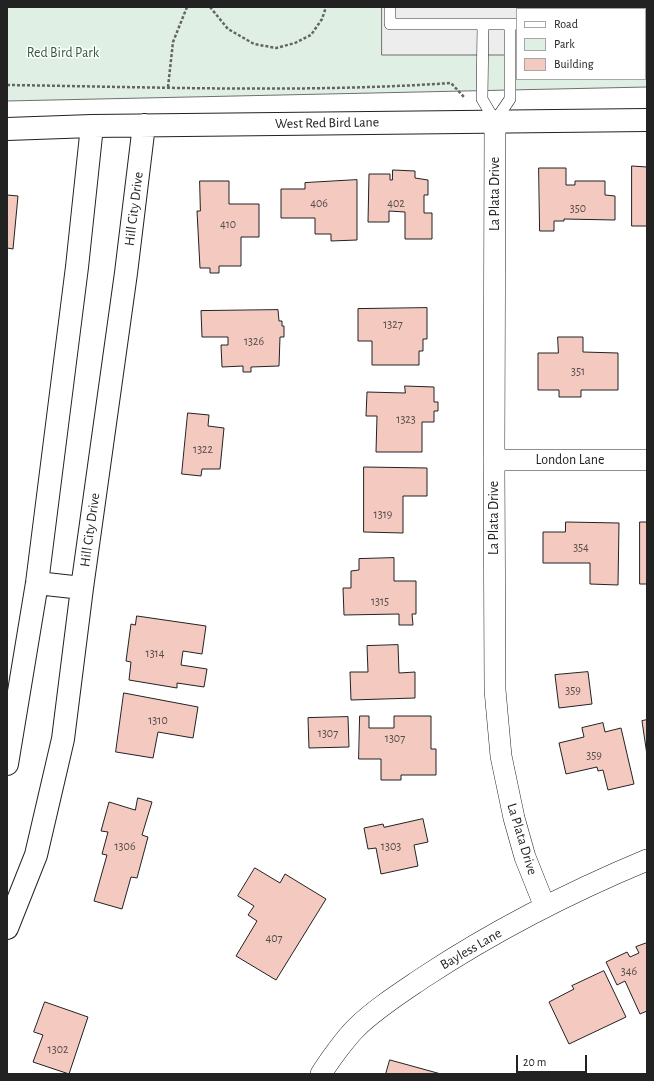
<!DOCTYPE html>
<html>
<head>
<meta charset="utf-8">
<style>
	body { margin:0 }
	#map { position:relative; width:654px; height:1081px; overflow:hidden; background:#fff; font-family:"Alegreya Sans",sans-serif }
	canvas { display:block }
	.frame { position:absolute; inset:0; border:8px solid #222; pointer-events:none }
	.legend { position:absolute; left:516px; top:8px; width:130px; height:72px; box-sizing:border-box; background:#fff; border:1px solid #a7a7a7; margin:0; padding:5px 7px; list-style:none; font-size:12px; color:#222 }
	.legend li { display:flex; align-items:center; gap:8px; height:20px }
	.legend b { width:20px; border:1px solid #a7a7a7 }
	.scale { position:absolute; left:516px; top:1055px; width:71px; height:18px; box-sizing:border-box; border:2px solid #222; border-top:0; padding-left:5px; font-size:12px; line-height:14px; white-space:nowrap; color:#222; -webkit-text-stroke:3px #fff; paint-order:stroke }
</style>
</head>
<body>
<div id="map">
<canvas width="654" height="1081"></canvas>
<div class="frame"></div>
<ul class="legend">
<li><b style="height:5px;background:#fff"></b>Road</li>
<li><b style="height:11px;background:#e0efe3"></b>Park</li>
<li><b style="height:11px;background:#f3c9c0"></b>Building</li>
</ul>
<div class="scale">20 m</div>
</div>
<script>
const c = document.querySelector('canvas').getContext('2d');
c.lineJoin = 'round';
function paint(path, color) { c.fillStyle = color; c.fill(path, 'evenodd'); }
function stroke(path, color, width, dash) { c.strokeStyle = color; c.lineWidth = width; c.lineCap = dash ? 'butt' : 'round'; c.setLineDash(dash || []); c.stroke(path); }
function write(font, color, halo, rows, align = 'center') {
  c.font = font + ' "Alegreya Sans",sans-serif'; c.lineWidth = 3; c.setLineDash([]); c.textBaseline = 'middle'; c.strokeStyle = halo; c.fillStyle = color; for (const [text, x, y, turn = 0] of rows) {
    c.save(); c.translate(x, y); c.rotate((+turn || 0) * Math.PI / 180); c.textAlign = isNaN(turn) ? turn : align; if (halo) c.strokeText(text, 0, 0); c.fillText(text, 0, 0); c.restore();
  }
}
const green = new Path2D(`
	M7,7H647V87L7,101ZM517,9H645V79H517Z`);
paint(green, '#e0efe3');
stroke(green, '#6f6f6f', 1);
const parking = new Path2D(`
	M382,7H612V9H517V55H382Z`);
paint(parking, '#ededed');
stroke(parking, '#6f6f6f', 1);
const building = new Path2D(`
	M632,166L647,167V226H632Z
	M539,168H566V185H575V181H605V195L615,196V220L564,219V221H554V231H540Z
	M393,170L415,171V178L428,180V195H424V213H432V239H405V212L389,211V222H368L369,174H390V180H392Z
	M357,180V240L331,241V234H315V218H281V189H305V183Z
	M200,181H229V204H259V237H241V266H219V273H210V268H200L197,211H200Z
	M7,195L18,196L13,249L7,248Z
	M427,308V339H423V351H419V365H372V341H358V309Z
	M278,310L279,321H282V326H284V337H280L279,366L251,367V372H243V366L222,367L221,345H228V337H202L201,311Z
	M558,337H583V352L618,353V390H581V397H559V390H538V353H558Z
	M405,386L434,387V402H438V411H434V422H422V452H376L377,416H366L367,392L405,393Z
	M188,413L209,415L208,426L224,428L220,469H202L201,476L182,474Z
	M364,467L427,468V496H403V533L364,532Z
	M566,522L619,523L618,585L590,584V563H543V532H565Z
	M640,522H647V584H640Z
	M394,558V581H416V614H412L413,625H399V614L344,615L343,588H351V571L359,570V559Z
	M137,616L206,626L202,654L183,651L181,665L207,669L204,687L177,683V688L129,680L131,662L126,661L131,624L135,625Z
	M398,645L399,673L415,672V698L351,700L350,672H368L367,646Z
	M588,672L592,704L559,708L555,675Z
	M124,693L198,707L193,738L158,732L153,758L116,752Z
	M360,716H369V728H394V716H431V749H436V775H401V780H381V759H359Z
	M348,717L349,747L309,748L308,718Z
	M647,720V755L642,721Z
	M603,723L605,732L621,728L634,784L608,790L603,770L598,771L597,767L566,774L559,743L584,737L582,728Z
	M138,798L152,802L142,835L148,837L137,878L131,877L122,909L94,901L107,855L102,854L108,832L101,831L109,802L135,810Z
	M423,819L428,842L414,845L418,866L381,874L376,848L368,849L364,828L383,824L384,827Z
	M255,868L280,883L285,874L326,899L276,980L236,956L257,921L248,915L254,906L238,896Z
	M647,943V1011L640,1014L625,981L617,985L606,962L627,952L630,957L639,953L636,947Z
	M604,971L626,1017L569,1044L549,1002L574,989L572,986Z
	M45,1002L88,1017L69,1074L33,1062L43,1035L34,1032Z
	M390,1060L441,1074H386Z`);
paint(building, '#f3c9c0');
stroke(building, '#222', 1);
const lane = new Path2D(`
	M390,7V24H516
	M595,7V9
	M483,24L482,99L495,121L510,99V24`);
const street = new Path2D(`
	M495,121L494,460L495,690L501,756L514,818L525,857L545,907
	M494,460H647
	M321,1074C329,1061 345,1039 356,1028C375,1009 402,992 424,977C494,931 570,892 647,860`);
const secondary = new Path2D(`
	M7,129L92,126L647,120
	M37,583L82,588
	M7,764L37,583L77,267L92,126
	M7,928L36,855L63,739L82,588L126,273L144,125`);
stroke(lane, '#222', 12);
stroke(street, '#222', 22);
stroke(secondary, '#222', 24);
stroke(new Path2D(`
	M210,7L228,29L254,44L276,48L295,43L311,35L322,19L326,7
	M7,85C155,87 304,93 451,83L464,97
	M168,87L173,42L187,7`), '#646464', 2.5, [3, 2]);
stroke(lane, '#fff', 11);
stroke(street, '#fff', 21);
stroke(secondary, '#fff', 22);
write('12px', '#564c4a', null, [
	["406",319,203],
	["402",396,203],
	["350",578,208],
	["410",228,224],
	["1327",393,324],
	["1326",254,341],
	["351",578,371],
	["1323",406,419],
	["1322",203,449],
	["1319",383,514],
	["354",581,547],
	["1315",380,601],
	["1314",155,653],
	["359",573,690],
	["1310",158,720],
	["1307",328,733],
	["1307",395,738],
	["359",594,755],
	["1306",125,846],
	["1303",391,846],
	["407",274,938],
	["346",629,971],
	["1302",58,1049]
]);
write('14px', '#2f5e38', '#fff', [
	["Red Bird Park",63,53]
]);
write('14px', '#222', '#fff', [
	["West Red Bird Lane",327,123,-1],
	["La Plata Drive",495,194,-90],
	["Hill City Drive",134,209,-83],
	["London Lane",570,460],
	["La Plata Drive",494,518,-90],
	["Hill City Drive",90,530,-82],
	["La Plata Drive",522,839,73],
	["Bayless Lane",471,949,-30]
]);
</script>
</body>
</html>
